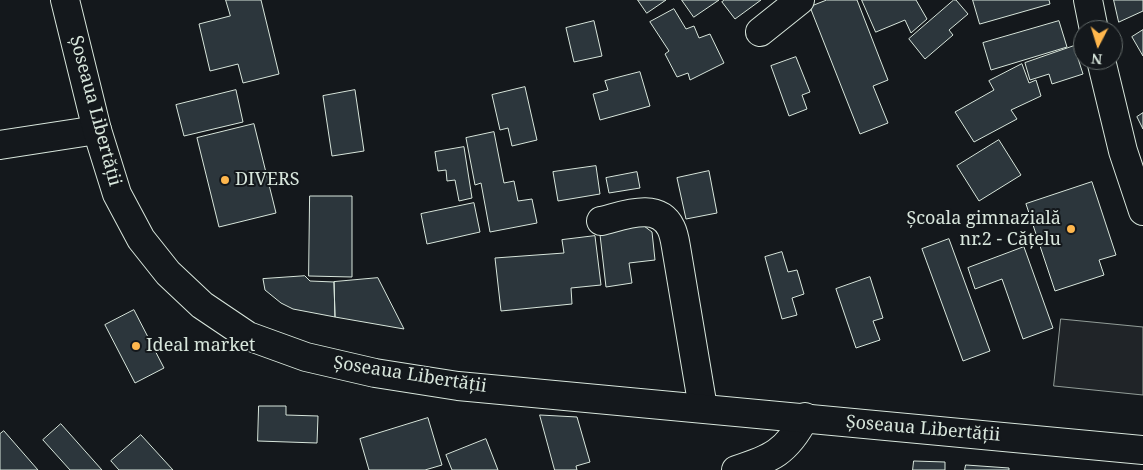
<!DOCTYPE html>
<html>
<head>
<meta charset="utf-8">
<style>
	body { margin:0 }
	#map { position:relative; width:1143px; height:470px; overflow:hidden; background:#14181c; font-family:"Noto Serif",serif }
	canvas { display:block }
	.north { position:absolute; left:1073px; top:20px; width:50px; height:50px; box-sizing:border-box; background:#14181c; border:1px solid #626a69; border-radius:50%; rotate:185deg; font-size:14px; font-weight:700; line-height:20px; text-align:center; color:#d8e6dc }
	.north::after { content:''; display:block; margin:auto; width:18px; height:22px; background:#ffb74d; clip-path:polygon(50% 0,100% 100%,50% 72%,0 100%) }
</style>
</head>
<body>
<div id="map">
<canvas width="1143" height="470"></canvas>
<div class="north">N</div>
</div>
<script>
const c = document.querySelector('canvas').getContext('2d');
c.lineJoin = 'round';
function paint(path, color) { c.fillStyle = color; c.fill(path, 'evenodd'); }
function stroke(path, color, width, dash) { c.strokeStyle = color; c.lineWidth = width; c.lineCap = dash ? 'butt' : 'round'; c.setLineDash(dash || []); c.stroke(path); }
function write(font, color, halo, rows, align = 'center') {
  c.font = font + ' "Noto Serif",serif'; c.lineWidth = 4; c.setLineDash([]); c.textBaseline = 'middle'; c.strokeStyle = halo; c.fillStyle = color; for (const [text, x, y, turn = 0] of rows) {
    c.save(); c.translate(x, y); c.rotate((+turn || 0) * Math.PI / 180); c.textAlign = isNaN(turn) ? turn : align; if (halo) c.strokeText(text, 0, 0); c.fillText(text, 0, 0); c.restore();
  }
}
const green = new Path2D(`
	M1061,319L1143,327V395L1054,386Z`);
paint(green, '#202428');
stroke(green, '#939e99', 1);
const building = new Path2D(`
	M226,0H261L279,74L243,83L238,64L210,71L199,24L230,16Z
	M638,0H666L647,13Z
	M682,0H719L694,17Z
	M725,0H761L735,19L722,2Z
	M827,0H857L888,80L873,86L888,123L860,134L810,7Z
	M862,0H916L927,19L911,33L905,20L876,32Z
	M954,0H956L968,14L949,30L953,35L925,59L909,39Z
	M973,0H1049L1050,4L980,24Z
	M1114,0H1143V11L1119,22Z
	M674,9L686,29L694,26L699,38L710,34L724,63L690,80L688,73L677,77L665,54L669,51L650,22Z
	M594,21L602,56L574,62L566,28Z
	M1059,21L1067,47L991,70L983,43Z
	M1143,30V56L1132,37Z
	M1074,46L1083,74L1052,84L1049,74L1030,80L1025,63Z
	M796,57L810,92L802,95L807,109L789,116L771,66Z
	M1022,64L1029,83L1036,80L1041,96L1011,110L1017,119L974,142L955,112L994,90L989,81Z
	M640,72L650,106L600,120L593,94L608,90L605,81Z
	M525,87L537,140L512,146L508,128L500,130L492,95Z
	M236,90L243,122L184,136L176,105Z
	M355,90L364,151L332,156L323,96Z
	M1143,113V129L1137,117Z
	M254,124L276,213L219,227L197,138Z
	M494,132L504,183L514,181L518,201L532,199L537,223L490,232L481,183L475,185L466,138Z
	M999,140L1021,175L979,201L957,166Z
	M464,147L472,198L459,201L455,180L447,181L446,170L438,171L435,152Z
	M596,166L600,194L558,201L553,172Z
	M709,171L717,213L686,219L677,178Z
	M637,172L640,188L609,193L606,178Z
	M1092,182L1116,255L1099,260L1104,275L1055,291L1026,204Z
	M310,196H352V277L309,276Z
	M474,203L480,232L427,244L421,214Z
	M636,220L652,232L655,260L629,263L632,283L606,287L599,226Z
	M595,236L601,285L571,288L572,304L501,311L495,258L564,253L562,240Z
	M949,239L990,351L963,361L922,249Z
	M1024,247L1053,328L1023,339L1002,279L975,289L968,268Z
	M782,252L788,272L797,270L804,294L792,298L797,315L782,319L765,257Z
	M305,276L310,281L334,282L335,317L293,309L281,303L265,290L263,279Z
	M870,277L883,318L873,321L880,340L856,348L836,289Z
	M378,278L404,329L335,317L334,282Z
	M134,310L164,368L135,383L105,325Z
	M259,406H286V415L318,416L317,443L258,441Z
	M540,415L577,417L590,462L576,466L577,470H555Z
	M428,418L442,465L425,470H369L360,439Z
	M61,424L102,470H70L43,440Z
	M4,431L38,470H0V434Z
	M141,435L173,470H119L111,461Z
	M486,439L498,470H452L446,455Z
	M914,461L945,462V470H913Z
	M966,465L1009,468V470H965Z`);
paint(building, '#2c363c');
stroke(building, '#d8e6dc', 1);
const minor = new Path2D(`
	M1088,0L1094,30
	M760,32L800,0
	M1101,60L1123,151L1143,211
	M0,145L97,130
	M601,221C623,216 658,201 671,228C674,234 675,241 676,247L703,408
	M736,470C771,459 787,452 805,417`);
const major = new Path2D(`
	M65,0L97,130L117,194L141,239L168,273L202,305L248,336L306,357L375,373L458,386L1143,450`);
stroke(minor, '#d8e6dc', 30);
stroke(major, '#d8e6dc', 30);
stroke(minor, '#14181c', 28);
stroke(major, '#14181c', 28);
for (const [x, y, r, color] of [
	[225,180,5,"#ffb74d"],
	[1071,229,5,"#ffb74d"],
	[136,346,5,"#ffb74d"]
]) { const dot = new Path2D(); dot.arc(x, y, r, 0, 2 * Math.PI); c.fillStyle = color; c.fill(dot); stroke(dot, '#14181c', 2); }
write('18px', '#d8e6dc', '#14181c', [
	["Șoseaua Libertății",95,111,75],
	["Șoseaua Libertății",410,375,9],
	["Șoseaua Libertății",923,429,5]
]);
write('18px', '#d8e6dc', '#14181c', [
	["DIVERS",235,180],
	["Școala gimnazială",1061,219,"right"],
	["nr.2 - Cățelu",1061,240,"right"],
	["Ideal market",146,346]
], 'left');
</script>
</body>
</html>
